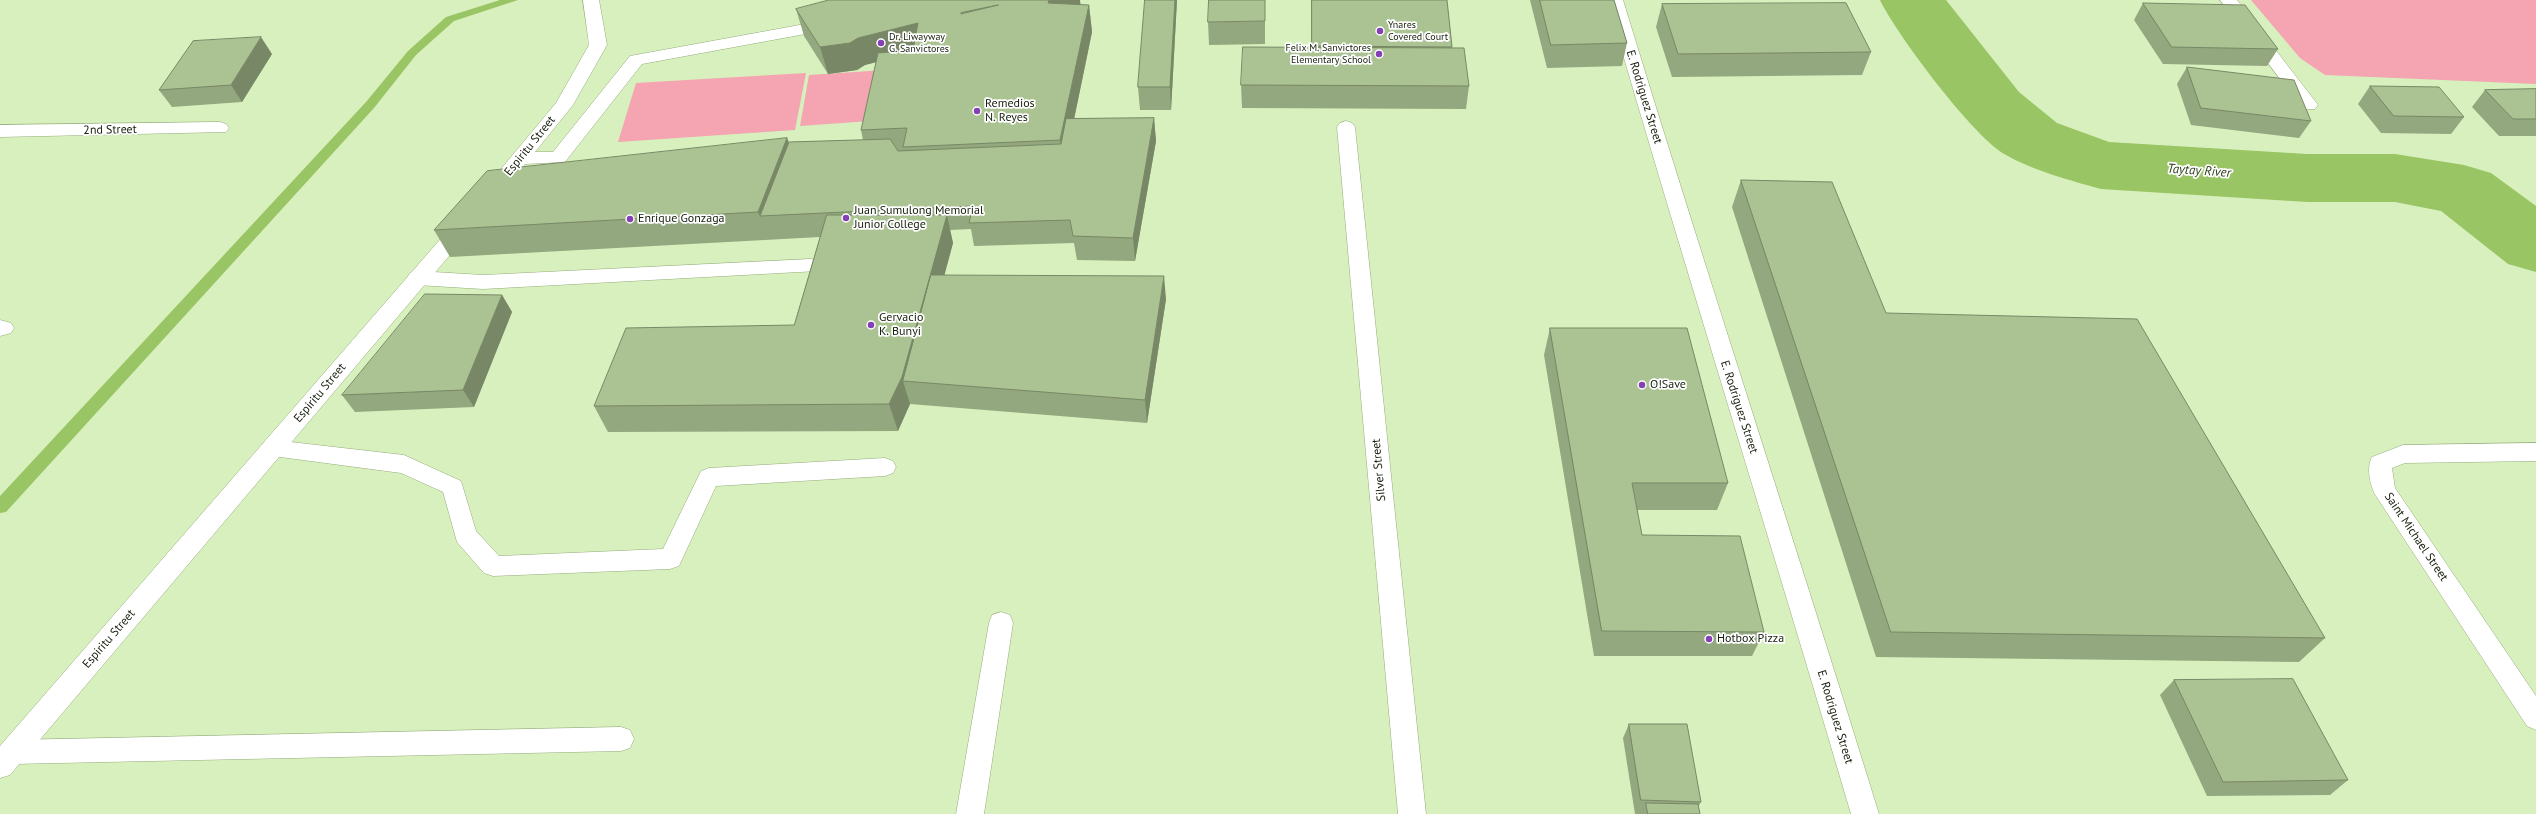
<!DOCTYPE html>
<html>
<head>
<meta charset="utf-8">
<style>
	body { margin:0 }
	canvas { display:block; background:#d7f0bd }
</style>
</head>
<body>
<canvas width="2536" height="814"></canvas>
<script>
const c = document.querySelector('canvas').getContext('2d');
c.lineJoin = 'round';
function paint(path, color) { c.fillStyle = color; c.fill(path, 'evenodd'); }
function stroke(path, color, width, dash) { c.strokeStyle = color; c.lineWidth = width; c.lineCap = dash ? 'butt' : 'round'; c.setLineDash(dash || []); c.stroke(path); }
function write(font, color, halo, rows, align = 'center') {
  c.font = font + ' "PT Sans",sans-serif'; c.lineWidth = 3.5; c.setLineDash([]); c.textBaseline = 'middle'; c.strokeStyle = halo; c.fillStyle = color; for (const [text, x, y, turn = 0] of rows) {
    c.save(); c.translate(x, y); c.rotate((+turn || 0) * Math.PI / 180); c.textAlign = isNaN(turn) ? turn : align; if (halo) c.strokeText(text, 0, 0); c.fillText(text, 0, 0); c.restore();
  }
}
paint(new Path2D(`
	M2251,0H2536V84L2325,75L2300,58Z
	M931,67L926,117L800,126L809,75Z
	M806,73L795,130L618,142L636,83Z`), '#f5a4b2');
paint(new Path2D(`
	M500,0H518L454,21L416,55L374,108L6,512L0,513V496L366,102L408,51L446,17Z`), '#9ac565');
paint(new Path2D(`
	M1880,0H1946L2019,92L2057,123L2109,142L2307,154H2395L2464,165L2491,173L2536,206V272L2508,264L2441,211L2395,202H2307L2101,189C2072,181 2032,170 2006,155C1975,139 1896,34 1880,0Z`), '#9ac565');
const lane = new Path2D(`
	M220,122L226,124L229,128L226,132L0,137V125Z
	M811,259L818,261L821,266L818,271L483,289L417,285L410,283L407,278L410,273L417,271L483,275Z
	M0,320L11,323L14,328L11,333L0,336Z
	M273,440L404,455L461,481L476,531L499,556L663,549L701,471L709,468L885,458L893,461L896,467L893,473L885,476L716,486L679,566L670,569L493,576L484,573L457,542L443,492L401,473L265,455L262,449L265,443Z
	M621,727L630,730L634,739L630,748L621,751L12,764L3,761L0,749L3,743L12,740Z`);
const street = new Path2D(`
	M583,0H599L607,45L573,105L535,152H553L630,56L827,20L833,21L835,25L833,29L827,30L642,64L565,162L525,164C515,176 504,200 486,195L483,191L486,187L556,103L589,45Z
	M2220,0H2237L2315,101L2318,105L2315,109H2303Z
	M1346,121L1352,123L1355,127L1426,814H1398L1337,127L1340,123Z
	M464,218L471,220L474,225L471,230L10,775L0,778V746L457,220Z
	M2536,443V461L2405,463L2392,468L2395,488L2536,696V730L2527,726L2376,496C2370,486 2366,467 2372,457L2403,445Z
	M1001,612L1010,615L1013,623L984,814H956L989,623L992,615Z`);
const secondary = new Path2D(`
	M1607,0H1623C1706,272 1795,542 1879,814H1851C1771,542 1686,272 1607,0Z`);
stroke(lane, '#95ac7c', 1);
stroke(street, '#95ac7c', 1);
stroke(secondary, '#95ac7c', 1);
paint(lane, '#fff');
paint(street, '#fff');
paint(secondary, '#fff');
paint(new Path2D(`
	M1080,0V5H1089L1092,32L1074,119L1154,118L1156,141L1135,261L1077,260L1074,243L974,246L971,229L950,230L953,243L944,275L1166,299L1147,423L910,404L898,431L608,432L594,406L794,325L820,237L450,257L434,230L787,138L789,142L863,140L861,130L876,62L865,65L857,70L828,74L804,36L796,9Z
	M1145,0H1177L1171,110H1140L1138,87Z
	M1311,0H1447L1452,48L1469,86L1466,109L1242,108L1241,85L1312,48Z
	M1530,0H1614L1627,43L1622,66L1547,68Z
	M2143,3L2278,49L2267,66L2163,64L2134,20Z
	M1662,4L1871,52L1862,75L1672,77L1656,27Z
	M1265,21V44L1209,45L1208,22Z
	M272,54L242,102L172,107L159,90Z
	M2187,67L2311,121L2299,138L2191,125L2177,84Z
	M2370,86L2464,117L2451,134L2381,133L2358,104Z
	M2536,89V136H2499L2472,107L2485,90Z
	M1741,180L1886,313L2325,638L2299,662L1876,657L1732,207Z
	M502,295L512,312L474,407L355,412L342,395Z
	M1550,328L1728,483L1717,510H1637L1642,535L1764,632L1752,656H1594L1544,355Z
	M2174,680L2348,780L2330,795L2207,796L2160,695Z
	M1629,724L1701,802L1698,807L1700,814H1635L1623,738Z`), '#93a87e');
paint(new Path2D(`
	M1049,0H1080L1082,16L1048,3Z
	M1175,0H1177L1171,110L1170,87Z
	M1089,5L1092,32L1064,168L1060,140Z
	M918,23L924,50L865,65L857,70L828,74L820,47Z
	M261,37L272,54L242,102L231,85Z
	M1154,118L1156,141L1135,261L1133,238Z
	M787,138L796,165L760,216L758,212Z
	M947,215L953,243L916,382L903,381L910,404L898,431L889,404Z
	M1164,276L1166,299L1147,423L1145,400Z
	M502,295L512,312L474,407L463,390Z`), '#788866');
const building = new Path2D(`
	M829,0H1049L1048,3L1089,5L1060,140L903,147L907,128L861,130L878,53L913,50L918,23L858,38L850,43L820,47L796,9ZM998,5L961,14V13Z
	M1145,0H1175L1170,87H1138Z
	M1209,0H1265V21L1208,22Z
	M1312,0H1447L1452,47L1312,46Z
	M1540,0H1614L1627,43L1551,45Z
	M1846,3L1871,52L1678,54L1662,4Z
	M2143,3L2245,5L2278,49L2172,47Z
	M261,37L231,85L159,90L193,41Z
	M1243,47L1464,48L1469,86L1241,85Z
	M2187,67L2294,80L2311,121L2201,108Z
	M2370,86L2439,87L2464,117L2394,116Z
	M2536,89V119H2513L2485,90Z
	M1154,118L1133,238L1073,236L1070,220L969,223L973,206L760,216L789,142L890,139L898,151L1061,144L1066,119Z
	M787,138L758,212L434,230L487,171Z
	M1741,180L1832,182L1886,313L2137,319L2325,638L1891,632Z
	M827,215H947L902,377L889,404L594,406L626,328L794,325Z
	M931,275L1164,276L1145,400L903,381Z
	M425,294L502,295L463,390L342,395Z
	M1550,328H1687L1728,483H1632L1642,535L1740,536L1764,632L1602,631Z
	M2293,679L2348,780L2223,782L2174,680Z
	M1629,724H1687L1701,802L1641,800Z
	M1646,803L1698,804L1700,814H1648Z`);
paint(building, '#abc392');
stroke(building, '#788866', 1);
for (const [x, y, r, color] of [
	[1380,31,4,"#8540b3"],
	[881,43,4,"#8540b3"],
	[1379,54,4,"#8540b3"],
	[977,111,4,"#8540b3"],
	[846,218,4,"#8540b3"],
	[630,219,4,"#8540b3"],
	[871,325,4,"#8540b3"],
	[1642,385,4,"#8540b3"],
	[1709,639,4,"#8540b3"]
]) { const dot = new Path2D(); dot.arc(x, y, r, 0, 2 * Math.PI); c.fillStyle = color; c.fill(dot); stroke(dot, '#fff', 1.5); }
write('10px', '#151d0b', '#fff', [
	["Ynares",1388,25],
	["Covered Court",1388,37],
	["Dr. Liwayway",889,37],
	["G. Sanvictores",889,49],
	["Felix M. Sanvictores",1371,48,"right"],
	["Elementary School",1371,60,"right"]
], 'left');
write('12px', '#151d0b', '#fff', [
	["E. Rodriguez Street",1644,97,73],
	["2nd Street",110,130,-1],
	["Espiritu Street",530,146,-51],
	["Espiritu Street",320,393,-50],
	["E. Rodriguez Street",1739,407,72],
	["Silver Street",1379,470,-95],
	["Saint Michael Street",2416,537,56],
	["Espiritu Street",109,639,-49],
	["E. Rodriguez Street",1835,717,73]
]);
write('12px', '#151d0b', '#fff', [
	["Remedios",985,104],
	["N. Reyes",985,118],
	["Juan Sumulong Memorial",854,211],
	["Junior College",854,225],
	["Enrique Gonzaga",638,219],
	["Gervacio",879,318],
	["K. Bunyi",879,332],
	["O!Save",1650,385],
	["Hotbox Pizza",1717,639]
], 'left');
write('italic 13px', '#2d3e17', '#fff', [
	["Taytay River",2199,171,4]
]);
</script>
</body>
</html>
